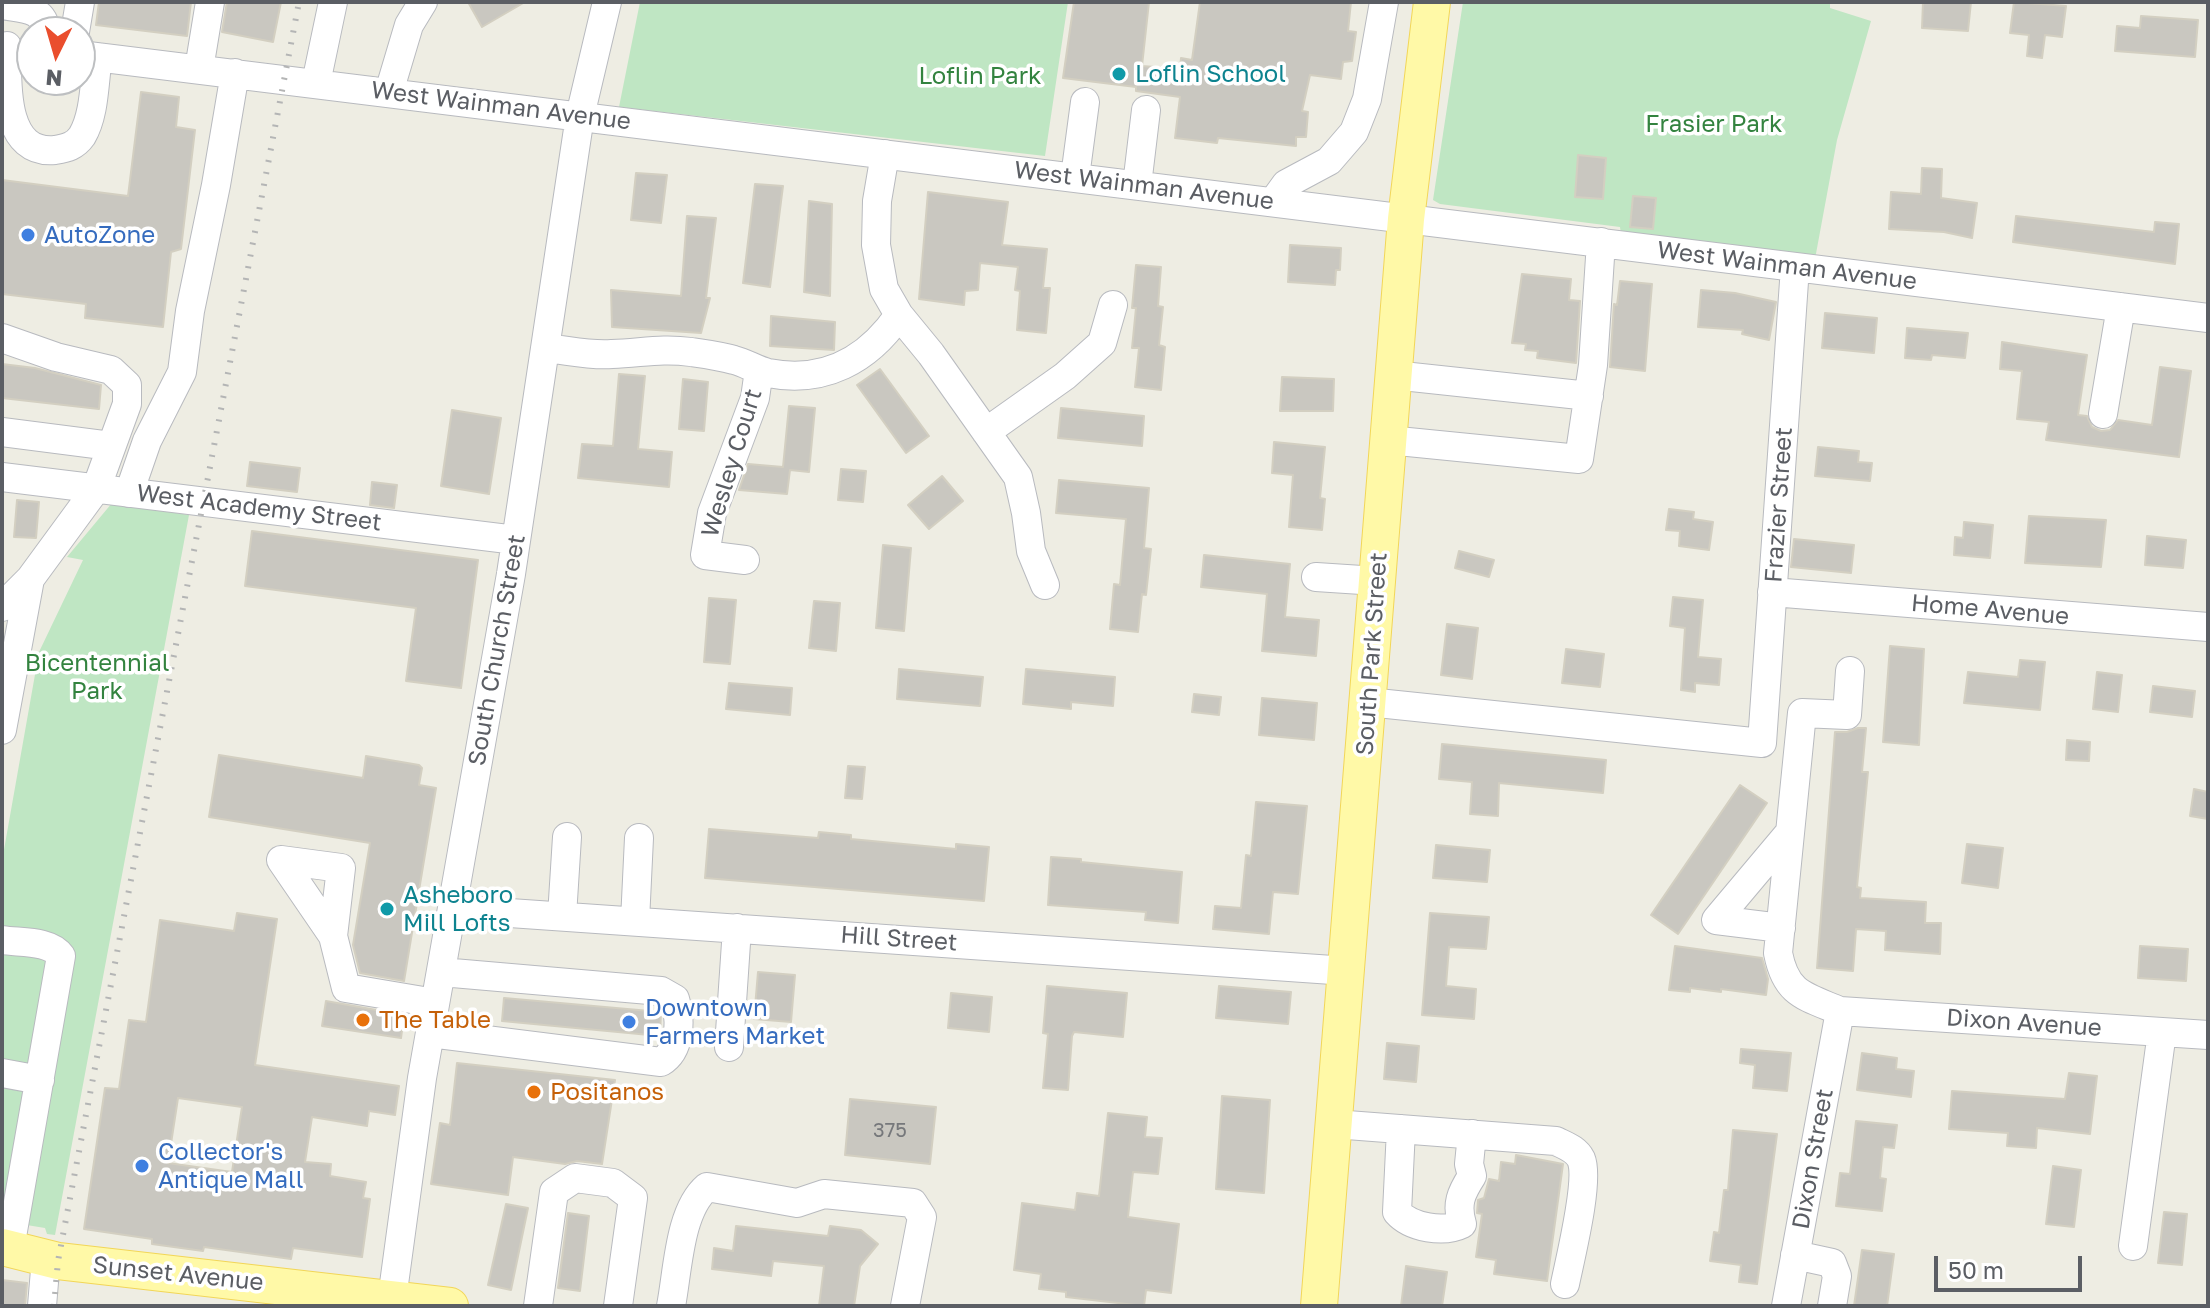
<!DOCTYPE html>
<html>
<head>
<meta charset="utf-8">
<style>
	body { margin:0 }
	#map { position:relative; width:2210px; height:1308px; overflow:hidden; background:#eeede3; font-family:"Golos Text",sans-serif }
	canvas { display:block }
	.frame { position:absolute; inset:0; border:4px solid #5b5e64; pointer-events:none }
	.north { position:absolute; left:16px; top:16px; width:80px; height:80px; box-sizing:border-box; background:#fff; border:2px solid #bdbfc1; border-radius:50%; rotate:185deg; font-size:22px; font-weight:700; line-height:32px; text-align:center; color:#5b5e64 }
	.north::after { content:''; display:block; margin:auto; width:28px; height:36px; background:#ea4e2d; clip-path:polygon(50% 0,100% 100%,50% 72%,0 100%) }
	.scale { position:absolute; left:1934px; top:1256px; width:148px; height:36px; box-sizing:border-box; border:4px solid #5b5e64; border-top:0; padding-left:10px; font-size:24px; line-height:28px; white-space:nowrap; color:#5b5e64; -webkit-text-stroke:6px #fff; paint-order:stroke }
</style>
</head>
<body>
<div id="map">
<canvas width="2210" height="1308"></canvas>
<div class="frame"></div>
<div class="north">N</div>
<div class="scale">50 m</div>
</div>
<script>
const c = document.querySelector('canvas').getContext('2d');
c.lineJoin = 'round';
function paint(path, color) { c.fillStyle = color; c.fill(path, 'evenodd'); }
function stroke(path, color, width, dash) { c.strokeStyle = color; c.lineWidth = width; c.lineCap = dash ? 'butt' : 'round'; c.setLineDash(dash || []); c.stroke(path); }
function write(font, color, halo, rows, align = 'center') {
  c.font = font + ' "Golos Text",sans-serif'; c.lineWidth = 7; c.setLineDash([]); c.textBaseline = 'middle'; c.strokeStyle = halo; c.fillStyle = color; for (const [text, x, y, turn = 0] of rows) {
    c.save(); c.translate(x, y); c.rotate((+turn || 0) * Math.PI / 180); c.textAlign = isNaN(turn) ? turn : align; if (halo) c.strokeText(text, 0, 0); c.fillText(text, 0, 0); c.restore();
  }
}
paint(new Path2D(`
	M640,2H1068L1045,156L619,107Z
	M1463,2H1830V8L1871,21L1837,140L1815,259L1621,234L1620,227L1440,204L1433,200Z
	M112,503L189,515L55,1235L47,1234L45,1228L2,1221V861L39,652L83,560L67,557Z`), '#bfe6c3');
const building = new Path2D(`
	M99,2H191L187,36L96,25Z
	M227,2H281L273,42L222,32Z
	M468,2H525L482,27Z
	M1074,2H1149L1142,66L1180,69L1181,58L1192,60L1200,2H1351L1348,31L1356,32L1352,61L1343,62L1341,79L1310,75L1302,111L1308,112L1306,137H1296V146L1218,138L1217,143L1175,138L1180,97L1136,91V87L1063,78Z
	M1923,2H1971L1968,31L1922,28Z
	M2014,2L2066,6L2062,37L2045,35L2042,58L2027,56L2029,35L2010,33Z
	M2141,16L2198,20L2195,57L2115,51L2117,26L2140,28Z
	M141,92L179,97L176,127L195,130L181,249L171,252L163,327L85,318L86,304L2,294V180L128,196Z
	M1578,155L1606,158L1603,199L1575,197Z
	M1922,168L1942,169L1941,198L1977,203L1972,238L1944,232L1889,229L1891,192L1921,194Z
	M636,173L667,175L661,223L631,220Z
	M755,184L783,186L770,287L743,283Z
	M928,192L1008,202L1002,245L1047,249L1043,288H1050L1046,333L1017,330L1020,291L1015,290L1018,267L980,263L978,290L965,291L964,305L919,299Z
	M1633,196L1656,198L1653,229L1630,227Z
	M809,201L832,204L830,296L804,292Z
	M687,216L716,218L706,298H710L701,333L612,327L611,290L681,296Z
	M2016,216L2154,232L2155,222L2179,224L2175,264L2013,242Z
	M1290,245L1341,248L1340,270H1336L1335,285L1288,282Z
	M1136,265L1161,267L1158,306L1163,307L1159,345L1165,347L1161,390L1135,387L1139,348H1132L1136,308H1132Z
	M1522,274L1571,279L1569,300L1580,301L1576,363L1537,358L1538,351L1525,350L1526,344L1512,343Z
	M1620,281L1652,284L1645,371L1610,367L1614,304L1617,305Z
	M1701,290L1735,293L1776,302L1769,340L1742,334L1743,330L1698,327Z
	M1825,313L1877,318L1874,353L1822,348Z
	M771,316L835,322L834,350L770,346Z
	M1907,328L1968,333L1965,358L1932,355L1931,360L1905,358Z
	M2002,342L2087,355L2078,415L2087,416L2092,427L2101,431L2110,430L2118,420L2152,425L2160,367L2191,371L2179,457L2046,440L2049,422L2017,419L2022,371L2000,369Z
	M2,364L35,368L101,385L99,409L2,398Z
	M880,369L929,436L906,453L857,385Z
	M619,374L645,376L638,449L672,452L669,487L578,478L582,444L613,446Z
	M1282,377L1334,379L1333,411H1280Z
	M683,379L708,382L704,431L679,429Z
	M789,406L815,408L809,472L790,470L787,494L739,490L748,464L783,467Z
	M1061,408L1144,416L1142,446L1058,438Z
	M452,410L501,418L489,494L441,486Z
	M1274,442L1325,447L1320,498L1325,499L1322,530L1289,527L1293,475L1272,473Z
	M1818,447L1859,451L1858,462L1872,463L1870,481L1815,476Z
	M250,462L300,468L297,492L247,486Z
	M841,469L866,471L863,502L838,500Z
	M942,476L963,501L929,529L908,505Z
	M1059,480L1149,488L1144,548L1151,549L1146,595L1142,594L1138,632L1110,629L1114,584L1120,585L1126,519L1056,513Z
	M372,482L397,485L394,508L370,505Z
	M17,500L39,502L36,538L14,537Z
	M1669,509L1694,512L1693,519L1713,522L1709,550L1679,546L1680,531L1666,530Z
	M2029,516L2106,520L2101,567L2025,563Z
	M1964,522L1993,525L1990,558L1954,555L1955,537L1963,538Z
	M252,531L478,560L461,688L406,681L416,608L245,586Z
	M2147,536L2186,540L2183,568L2145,565Z
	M1794,539L1854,545L1851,573L1791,567Z
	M883,545L911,548L904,631L876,628Z
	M1459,551L1494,560L1489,577L1455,568Z
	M1204,555L1290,564L1285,617L1319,620L1316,656L1262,651L1267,594L1201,587Z
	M1673,597L1703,600L1698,657L1721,659L1719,685L1695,683V692L1681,690L1685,628L1670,626Z
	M709,598L736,600L730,664L704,662Z
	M814,601L840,603L836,651L809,648Z
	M1447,624L1478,628L1472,679L1441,675Z
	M1890,646L1924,649L1919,745L1883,742Z
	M1566,649L1604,654L1600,687L1562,683Z
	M2020,660L2045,662L2040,710L1964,703L1968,672L2018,677Z
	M899,669L983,677L980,706L897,699Z
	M1026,669L1115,677L1113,706L1071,702V709L1023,704Z
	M2097,672L2122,675L2118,712L2093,709Z
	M729,683L792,688L790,715L726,709Z
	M2153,686L2195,691L2192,717L2150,712Z
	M1194,694L1221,697L1219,715L1192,712Z
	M1262,698L1317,703L1314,740L1259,735Z
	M1858,728H1866L1862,772H1868L1857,887L1861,888L1860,898L1926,902L1925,923H1941L1940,954L1885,950L1886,931L1856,929L1853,971L1817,968L1835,732H1847Z
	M2067,740L2090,742L2089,761L2066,760Z
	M1442,744L1606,760L1603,793L1499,783L1498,816L1470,814L1472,782L1439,779Z
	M219,755L363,778L366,756L419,765L422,768L419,785L436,788L404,981L360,973L353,945L370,843L209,817Z
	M848,766L865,767L862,799L845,798Z
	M1740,785L1767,803L1678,934L1651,915Z
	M2194,789L2208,792V819L2190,816Z
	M1256,802L1307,806L1298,894L1273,892L1269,934L1213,929L1215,906L1241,908L1246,855L1251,856Z
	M709,829L818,838L819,832L851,835V839L956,849V844L989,847L984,901L705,878Z
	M1967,844L2003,848L1998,888L1962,883Z
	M1436,845L1490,850L1487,882L1433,878Z
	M1051,857L1081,859V862L1182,872L1178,923L1145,920L1146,912L1048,905Z
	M237,913L277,919L255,1065L399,1086L395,1115L369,1111L367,1126L312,1117L305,1162L331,1164L330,1176L366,1182L363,1198L370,1199L362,1257L293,1248L291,1259L204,1247L203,1251L152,1244V1239L84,1229L105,1088L119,1089L129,1020L146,1022L160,920L234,931ZM178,1098L242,1107L232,1172L168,1163Z
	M1430,913L1489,917L1486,949L1449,947L1446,986L1476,989L1474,1019L1422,1015Z
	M1675,946L1762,958L1768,979L1766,995L1721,989V992L1690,988V992L1669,990Z
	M2140,946L2188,949L2186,981L2138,978Z
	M758,972L795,975L791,1022L754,1019Z
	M1047,986L1127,993L1123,1037L1074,1032L1072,1036L1068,1090L1043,1088L1048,1034L1043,1033Z
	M1219,986L1291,992L1288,1024L1216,1018Z
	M951,993L992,997L989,1032L948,1028Z
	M504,998L661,1012L660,1036L502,1021Z
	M326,1001L404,1015L401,1038L322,1026Z
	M1387,1043L1419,1046L1416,1082L1384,1079Z
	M1741,1049L1791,1053L1787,1091L1753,1088L1755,1065L1740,1063Z
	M1862,1053L1897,1058L1896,1069L1914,1071L1911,1097L1857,1090Z
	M457,1063L615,1080L602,1164L577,1161L565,1164L513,1157L508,1195L431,1184L440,1123L450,1125Z
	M2069,1073L2097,1076L2090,1134L2037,1128L2036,1148L2007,1146L2008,1133L1949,1129L1952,1091L2065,1099Z
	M1222,1096L1270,1100L1264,1193L1216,1189Z
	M850,1099L936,1107L930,1164L845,1155Z
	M1108,1113L1147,1117L1145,1137L1162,1138L1158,1174L1133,1172L1128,1217L1179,1224L1171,1293L1146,1290L1144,1306L1066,1297V1292L1039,1289L1041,1274L1014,1270L1022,1203L1075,1210L1077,1193L1099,1196Z
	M1856,1121L1897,1125L1894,1148L1883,1147L1880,1178L1886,1179L1882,1211L1836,1206L1840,1173L1850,1174Z
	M1733,1130L1777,1134L1757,1284L1739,1282L1741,1265L1710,1261L1714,1232L1719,1233L1724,1190H1728Z
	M1516,1155L1563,1164L1547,1281L1494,1274L1496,1260L1476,1257L1482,1214L1477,1213L1478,1200L1484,1198L1489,1179L1499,1181L1501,1162L1515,1164Z
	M2053,1166L2081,1170L2074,1227L2046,1224Z
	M506,1204L528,1208L511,1290L488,1285Z
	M2164,1212L2187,1214L2182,1265L2158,1263Z
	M568,1213L589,1216L580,1291L558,1288Z
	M736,1226L828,1236L830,1226L861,1230L878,1244L860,1266L854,1306H819L824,1266L773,1261L771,1276L712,1269L714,1248L733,1251Z
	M1862,1250L1894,1254L1887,1306H1854Z
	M1406,1266L1447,1272L1442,1306H1401Z
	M2,1280L27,1283L25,1306H2Z`);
paint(building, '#c9c7c0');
stroke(building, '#d3cfc1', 2);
const minor = new Path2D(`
	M2,5C23,9 44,7 46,32
	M75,32L80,2
	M7,46C7,80 2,155 55,150C67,148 75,146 82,136C95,114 94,82 98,57
	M80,55L2208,318
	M199,69L210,2
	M316,83L333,2
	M389,92L409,25L423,2
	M885,154L877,201L876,245L884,289L899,315L931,354L1018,477L1026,513L1031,551L1045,585
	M1075,177L1085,102
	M1137,185L1146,110
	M1273,202L1286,184L1329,161L1354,132L1367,99L1384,2
	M2,338L56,357L111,370L127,385V404L96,489L30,579L2,607
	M545,348C567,350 590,356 612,354C642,353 661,348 691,352C705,354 720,356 734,360C746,363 756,370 768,373C824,384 868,360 899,315
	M1393,375L1589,396
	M2103,414L2121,307
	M2,432L111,446
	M986,432L1065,376L1102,343L1113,305
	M1388,440L1579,459L1593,365L1601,242
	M2,477L516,540
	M129,493L147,441L182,372L190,311L216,185L235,73
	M745,560L705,555L712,513L755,398L759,370
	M1316,577L1377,581
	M1772,592L2208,627
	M1850,671L1847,715L1802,713L1778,953C1786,994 1804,996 1840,1011L2208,1035
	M1368,702L1762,743L1795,267
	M2,730L30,579
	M281,860L341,868L333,936Z
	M452,909L1347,971
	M562,916L567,837
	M635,921L639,838
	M1781,928L1716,920L1790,832
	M333,936L346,988L435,1003
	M2,940C20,943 50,940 61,956L10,1248
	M430,1033L661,1062C681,1050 681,1019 675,999L661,991L441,972
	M729,1047L737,928
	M2,1073L40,1080
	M1334,1124L1556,1141C1566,1146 1576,1149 1581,1159C1590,1180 1570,1259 1565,1284
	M1401,1129L1397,1212C1411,1228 1444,1233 1462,1224C1456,1204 1461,1193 1472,1176L1469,1164L1472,1134
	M2133,1246L2162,1032
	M1795,1255L1832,1263L1837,1276L1832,1306
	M42,1306L46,1258
	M391,1306L422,1078L511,574L580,116L607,2
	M538,1306L554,1192L575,1178L613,1183L633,1198L618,1306
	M671,1306C678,1270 679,1211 707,1187L797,1203L824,1194L913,1203L922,1217L905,1306
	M1786,1306L1840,1011`);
const major = new Path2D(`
	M2,1247L58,1261L450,1306
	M1319,1306L1406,219L1432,2`);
stroke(minor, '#b8babf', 30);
stroke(major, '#f2d658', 38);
stroke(minor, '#fff', 28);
stroke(major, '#fff9a7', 36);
stroke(new Path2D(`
	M54,1306L58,1261L299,2`), '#b4b5b5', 6, [2, 10]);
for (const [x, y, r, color] of [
	[1119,74,8,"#0f9aa8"],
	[28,235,8,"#3f7fe0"],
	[387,909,8,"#0f9aa8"],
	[363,1020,8,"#e8710a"],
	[629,1022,8,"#3f7fe0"],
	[534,1092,8,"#e8710a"],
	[142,1166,8,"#3f7fe0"]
]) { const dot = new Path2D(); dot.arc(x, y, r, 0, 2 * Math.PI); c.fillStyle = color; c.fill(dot); stroke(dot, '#fff', 3); }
write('20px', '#76787b', null, [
	["375",890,1131]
]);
write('24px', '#0d838f', '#fff', [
	["Loflin School",1135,74],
	["Asheboro",403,895],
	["Mill Lofts",403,923]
], 'left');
write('24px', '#33833f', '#fff', [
	["Loflin Park",980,76],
	["Frasier Park",1714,124],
	["Bicentennial",97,663],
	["Park",97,691]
]);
write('24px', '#5b5e64', '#fff', [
	["West Wainman Avenue",501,106,7],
	["West Wainman Avenue",1144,186,7],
	["West Wainman Avenue",1787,266,7],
	["Wesley Court",732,463,-73],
	["Frazier Street",1779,505,-86],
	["West Academy Street",259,508,7],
	["Home Avenue",1990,610,5],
	["South Church Street",497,650,-80],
	["South Park Street",1372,654,-86],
	["Hill Street",899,939,4],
	["Dixon Avenue",2024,1023,4],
	["Dixon Street",1813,1159,-80],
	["Sunset Avenue",178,1274,6]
]);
write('24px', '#366cbe', '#fff', [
	["AutoZone",44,235],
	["Downtown",645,1008],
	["Farmers Market",645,1036],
	["Collector's",158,1152],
	["Antique Mall",158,1180]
], 'left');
write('24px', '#c56008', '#fff', [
	["The Table",379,1020],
	["Positanos",550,1092]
], 'left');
</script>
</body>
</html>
